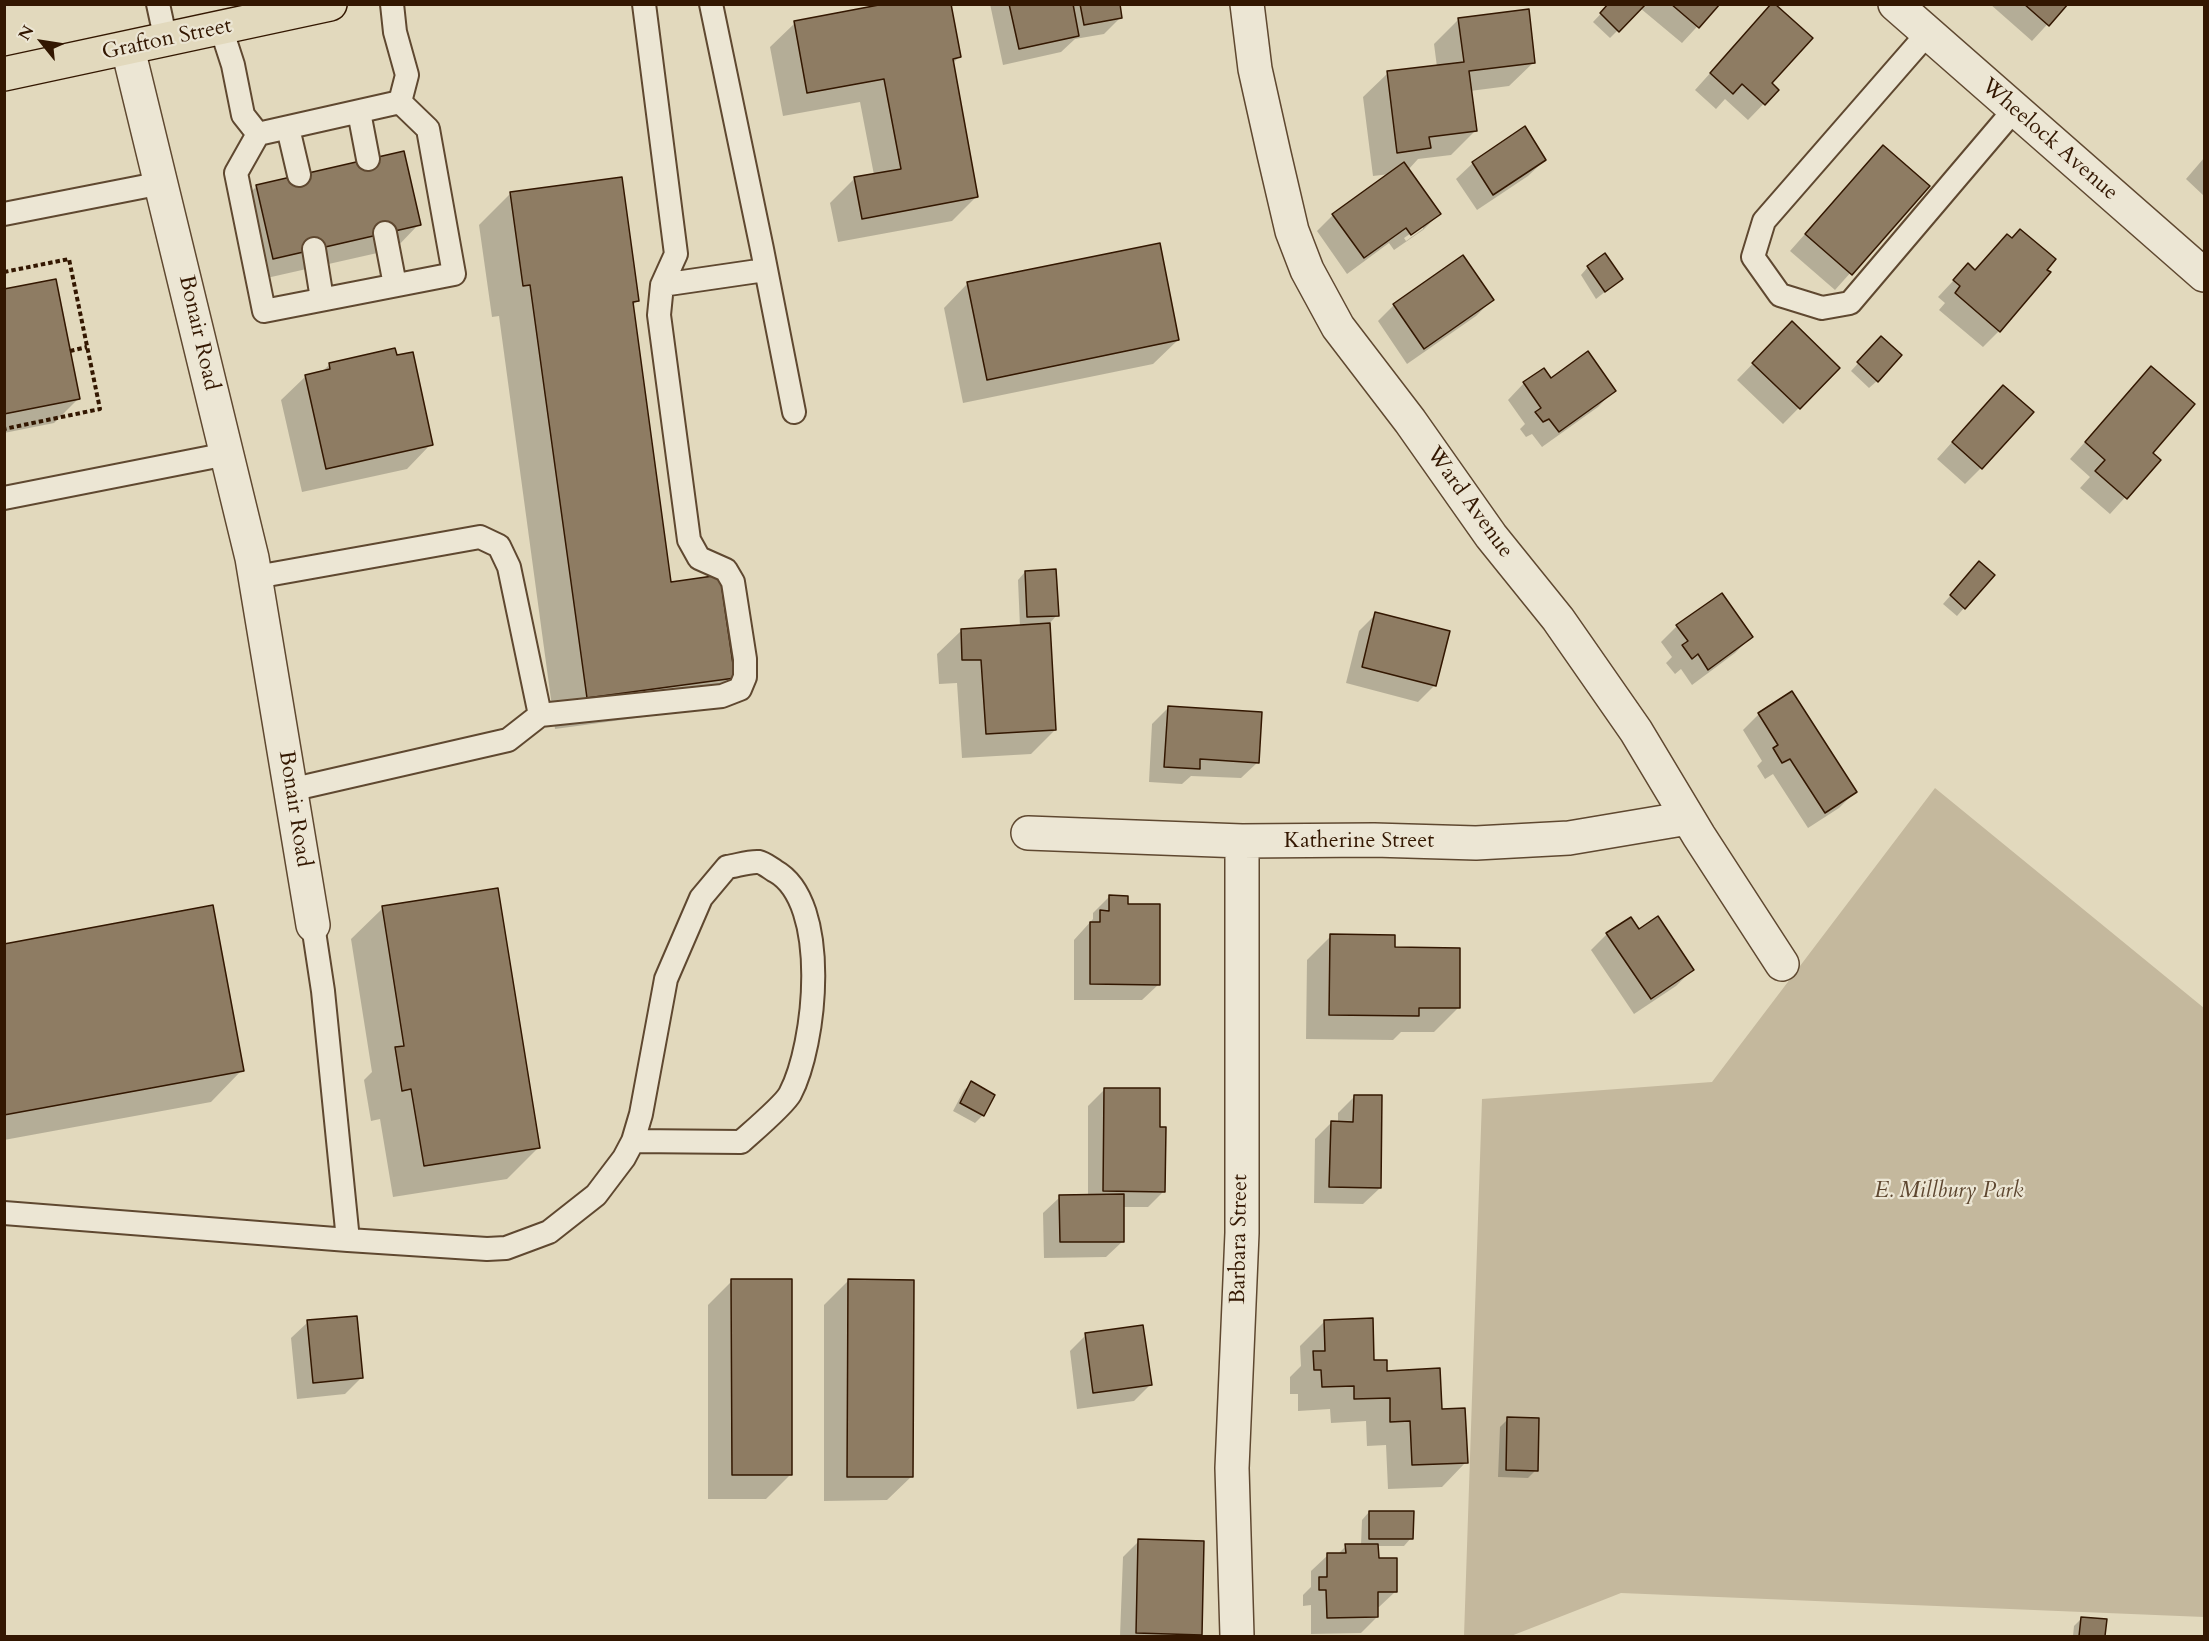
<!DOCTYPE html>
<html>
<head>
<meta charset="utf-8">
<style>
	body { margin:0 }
	#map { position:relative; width:2209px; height:1641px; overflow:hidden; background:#e2d9bd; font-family:Cardo,serif }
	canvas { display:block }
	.frame { position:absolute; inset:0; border:6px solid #331701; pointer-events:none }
	.north { position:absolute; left:12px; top:12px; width:60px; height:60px; -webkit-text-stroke:4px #ece6d4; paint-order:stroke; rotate:300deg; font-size:16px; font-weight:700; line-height:24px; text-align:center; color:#331701 }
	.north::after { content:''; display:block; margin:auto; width:21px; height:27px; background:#331701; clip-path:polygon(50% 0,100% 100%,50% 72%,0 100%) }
</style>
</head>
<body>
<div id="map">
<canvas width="2209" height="1641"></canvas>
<div class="frame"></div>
<div class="north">N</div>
</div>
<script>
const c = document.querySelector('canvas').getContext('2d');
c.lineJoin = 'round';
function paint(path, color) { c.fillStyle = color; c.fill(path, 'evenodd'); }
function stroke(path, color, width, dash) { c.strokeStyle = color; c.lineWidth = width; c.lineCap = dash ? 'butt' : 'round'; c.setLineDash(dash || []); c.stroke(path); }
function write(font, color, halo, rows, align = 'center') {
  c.font = font + ' Cardo,serif'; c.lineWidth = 4.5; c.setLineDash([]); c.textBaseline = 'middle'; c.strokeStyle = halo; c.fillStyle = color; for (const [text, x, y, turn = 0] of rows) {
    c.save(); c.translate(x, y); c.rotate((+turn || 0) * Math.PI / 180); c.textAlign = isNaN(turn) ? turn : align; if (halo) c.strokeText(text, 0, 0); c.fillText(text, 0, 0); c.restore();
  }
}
paint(new Path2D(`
	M1935,788L2204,1008V1617L1621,1593L1511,1636H1464L1482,1099L1712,1082Z`), '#c4b89d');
paint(new Path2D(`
	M990,4H1118L1121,17L1104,34L1075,39L1061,52L1003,65Z
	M1610,4H1718L1682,43L1640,8L1610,38L1593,22Z
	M1990,4H2066L2032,41Z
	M1459,19L1534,62L1509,86L1470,91L1475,131L1451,155L1418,159L1408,170L1439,214L1423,230L1394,250L1389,243L1347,274L1317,231L1333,215L1390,174L1373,176L1363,97L1388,73L1437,67L1434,44ZM1423,225V229L1406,241L1404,238Z
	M1757,21L1770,83L1777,90L1748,120L1725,99L1716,109L1695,90Z
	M795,23L959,57L952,64L976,197L952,221L838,242L830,203L855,178L874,175L860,102L783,116L770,47Z
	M2204,158V196L2186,179Z
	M1545,160L1528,176L1477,210L1456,179L1473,163Z
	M1867,164L1928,186L1835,290L1790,251Z
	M257,186L419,224L395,249L249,282L233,210Z
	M511,193L638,300L632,306L670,583L733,678L702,709L555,729L499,316L492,317L479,225Z
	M2007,236L1999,331L1983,347L1939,310L1945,303L1938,297L1968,265L1974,271Z
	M1588,267L1621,279L1596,299L1581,275Z
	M968,283L1178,340L1153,364L963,403L944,308Z
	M4,290L79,398L54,423L4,433Z
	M1492,300L1476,316L1407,364L1378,321L1394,305Z
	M1792,323L1838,368L1783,424L1737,380Z
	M1874,346L1877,381L1869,388L1851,371Z
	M329,365L431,444L407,469L302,492L281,400L306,376L321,373Z
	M1543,370L1551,380L1614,390L1598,407L1542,447L1532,434L1526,437L1520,429L1525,424L1508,400L1524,383Z
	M2135,385L2151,453L2159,460L2110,514L2080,488L2090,477L2070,459Z
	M1987,403L1981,468L1965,484L1937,459Z
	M1972,571L1964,608L1957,616L1943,604Z
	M1025,572L1057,615L1049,624L1055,730L1031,754L962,758L957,683L939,684L937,654L962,630L1020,627L1018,580Z
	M1376,614L1435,685L1418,702L1346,683L1359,631Z
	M1677,626L1751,637L1735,653L1692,685L1681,669L1675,674L1666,663L1672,657L1661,642Z
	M1168,708L1258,762L1241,778L1191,776L1182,784L1149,782L1152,724Z
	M1759,714L1855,792L1839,808L1808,828L1773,774L1765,779L1757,766L1762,761L1743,730Z
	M1109,897L1127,906L1159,984L1142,1000H1074V940L1093,919V913Z
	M383,908L539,1147L507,1179L393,1197L380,1119L371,1121L364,1080L372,1072L351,939Z
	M1639,931L1692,970L1676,986L1634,1014L1591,950L1607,934Z
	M1331,936L1394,949L1458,1008L1434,1032H1401L1393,1040L1306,1039L1307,960Z
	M4,945L242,1070L211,1102L4,1140Z
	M972,1083L983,1115L975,1123L953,1111L964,1090Z
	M1105,1089L1159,1128L1164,1191L1148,1207H1122L1123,1241L1106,1257L1044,1258L1043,1213L1060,1197L1088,1196V1106Z
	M1354,1097L1380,1188L1363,1204L1314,1203L1315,1139L1331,1123H1338V1113Z
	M732,1281L790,1475L766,1499H708V1305Z
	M848,1281L912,1476L887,1500L824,1501V1305Z
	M1325,1321L1386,1372L1441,1411L1466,1462L1442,1487L1388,1489L1386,1445L1367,1446L1366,1421L1331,1423L1330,1409L1298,1411V1394H1290V1377L1301,1366L1300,1346Z
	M308,1322L361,1378L345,1394L297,1399L291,1338Z
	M1086,1335L1150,1385L1134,1401L1077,1409L1070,1351Z
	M1508,1419L1536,1470L1528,1478L1498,1477L1500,1427Z
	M1369,1512L1411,1538L1404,1546H1377V1559L1396,1591L1379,1607H1377V1617L1361,1633L1311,1634V1605L1303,1606V1595L1311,1587V1571L1328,1555H1337L1346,1546L1361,1545L1362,1520Z
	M1139,1541L1201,1634L1198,1636H1120L1123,1557Z
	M2082,1618L2105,1620L2104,1636H2073L2074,1626Z`), '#0003');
const building = new Path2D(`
	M884,4H951L961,57L953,59L978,197L862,219L854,177L901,169L884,79L807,93L794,21Z
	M1009,4H1073L1079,36L1019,49Z
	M1080,4H1120L1122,18L1084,25Z
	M1608,4H1646L1619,32L1600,13Z
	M1671,4H1720L1699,28Z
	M1771,4H1775L1813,38L1772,83L1779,90L1765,105L1742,84L1733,94L1710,73Z
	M2024,4H2068L2049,26Z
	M1529,9L1535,63L1469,71L1477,131L1429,137L1431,148L1397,153L1387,71L1464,62L1458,18Z
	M1525,126L1546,160L1493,195L1472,162Z
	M1883,145L1930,186L1852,275L1805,234Z
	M404,151L421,225L273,259L256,185Z
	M1404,162L1441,214L1411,235L1406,228L1364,258L1332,214Z
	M622,177L639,301L633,302L671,582L720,575L735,678L587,698L530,285L523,286L510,192Z
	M2020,229L2056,259L2047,270L2051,272L2000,332L1955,293L1960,286L1953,280L1968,263L1975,270L2007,234L2012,238Z
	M1160,243L1179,340L987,380L967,282Z
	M1605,253L1623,279L1605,292L1587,266Z
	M1463,255L1494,300L1424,349L1393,304Z
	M56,279L80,399L4,414V289Z
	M1792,321L1840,368L1800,409L1752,363Z
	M1881,336L1902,355L1878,382L1857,362Z
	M395,348L397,355L413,352L433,445L326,469L305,375L330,369L329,363Z
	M1588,351L1616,391L1559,432L1549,419L1543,422L1535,412L1541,408L1523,382L1544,368L1551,378Z
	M2151,366L2195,404L2153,453L2161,460L2127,499L2095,471L2105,460L2085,442Z
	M2003,385L2034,412L1982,469L1952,442Z
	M1979,561L1995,575L1965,609L1950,595Z
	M1056,569L1059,616L1027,617L1025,571Z
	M1722,593L1753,637L1708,670L1698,654L1692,659L1682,645L1688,641L1676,625Z
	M1375,612L1450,631L1436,686L1362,667Z
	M1050,623L1056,730L986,734L981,660H962L961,629Z
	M1792,691L1857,792L1825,813L1790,759L1782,763L1773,748L1778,745L1758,713Z
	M1168,706L1262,712L1259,763L1200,759V769L1164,767Z
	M498,888L540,1148L424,1166L411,1089L402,1091L395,1047L404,1046L382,906Z
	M1109,895L1128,896V904H1160V985L1090,984V922H1100V910L1109,911Z
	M213,905L244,1071L4,1115V944Z
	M1658,916L1694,970L1651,999L1606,933L1631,917L1639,929Z
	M1330,934L1395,935V947L1460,948V1008H1419V1016L1329,1015Z
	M971,1081L995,1095L984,1116L960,1103Z
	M1104,1088H1160V1127H1166L1165,1192L1103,1191Z
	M1354,1095H1382L1381,1188L1329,1187L1331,1121L1353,1122Z
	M1124,1194V1242H1060L1059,1195Z
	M731,1279H792V1475H732Z
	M848,1279L914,1280L913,1477H847Z
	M357,1316L363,1378L313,1383L307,1320Z
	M1373,1318L1374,1360H1387V1371L1440,1368L1442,1409L1465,1408L1468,1463L1412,1465L1410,1421L1390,1422V1398L1354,1399V1386L1322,1387L1321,1370H1314L1313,1351H1325L1324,1320Z
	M1143,1325L1152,1385L1093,1393L1085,1333Z
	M1507,1417L1539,1418L1538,1471L1506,1470Z
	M1369,1511H1414L1413,1539H1369Z
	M1138,1539L1204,1541L1202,1635L1136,1633Z
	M1345,1544H1378L1379,1558H1397V1592H1378V1617L1327,1618L1326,1590H1319V1577H1327V1553H1346Z
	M2081,1617L2107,1619L2105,1636H2079Z`);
paint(building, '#8e7c63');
stroke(building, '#331701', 1.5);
const service = new Path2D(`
	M158,4L166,41
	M711,4L762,249L794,412
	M221,28L233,65L243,115L258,134L400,102L407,75L395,32L392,4
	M1927,34L1764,221L1753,257L1780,295L1822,308L1850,303L2014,110
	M359,112L368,159
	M288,128L299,175
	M258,134L236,173L264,311L454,274L428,129L400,102
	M4,214L162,183
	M385,233L395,285
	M314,249L322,299
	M662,285L765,270
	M4,498L227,454
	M256,577L480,537L499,546L509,567L540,715
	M290,790L508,740L540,715L722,696L740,689L745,677V659L733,582L726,570L699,558L689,540L659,315L662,285L676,254L644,4
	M4,1213L348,1240L323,991L313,925
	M348,1240L487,1249L506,1248L549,1232L596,1195L624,1158L633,1141L641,1114L666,979L701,898L727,867C736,866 749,861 759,862C764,863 770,868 775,871C831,902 816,1045 790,1094C784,1105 752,1132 741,1142L633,1141`);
const minor = new Path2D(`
	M1247,4L1255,69L1274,154L1292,231L1307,270L1338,327L1410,421L1491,536L1558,619L1636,731L1699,836L1782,964
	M128,49L252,558L313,925
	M1028,833L1242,841L1374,840L1476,843L1569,838L1688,818
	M1237,1636L1232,1468L1242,1233V841`);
const tertiary = new Path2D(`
	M1895,4L2204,275`);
const trunk = new Path2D(`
	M4,74L330,4`);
stroke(service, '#5f4830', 26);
stroke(minor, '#5f4830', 36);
stroke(tertiary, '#5f4830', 36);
stroke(trunk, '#331701', 36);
stroke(new Path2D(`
	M4,272L69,259L100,409L4,429
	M70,351L87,347`), '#331701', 4, [4.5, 3]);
stroke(service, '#ece6d4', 22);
stroke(minor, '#ece6d4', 33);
stroke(tertiary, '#ece6d4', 33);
stroke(trunk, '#e2d9bd', 33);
write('22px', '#331701', '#ece6d4', [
	["Grafton Street",167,40,-12],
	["Wheelock Avenue",2049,140,41],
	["Bonair Road",198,333,77],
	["Ward Avenue",1469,503,54],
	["Bonair Road",294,809,81],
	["Katherine Street",1359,842],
	["Barbara Street",1240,1239,-89]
]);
write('italic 22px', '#5e4730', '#ece6d4', [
	["E. Millbury Park",1949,1192]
]);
</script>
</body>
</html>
